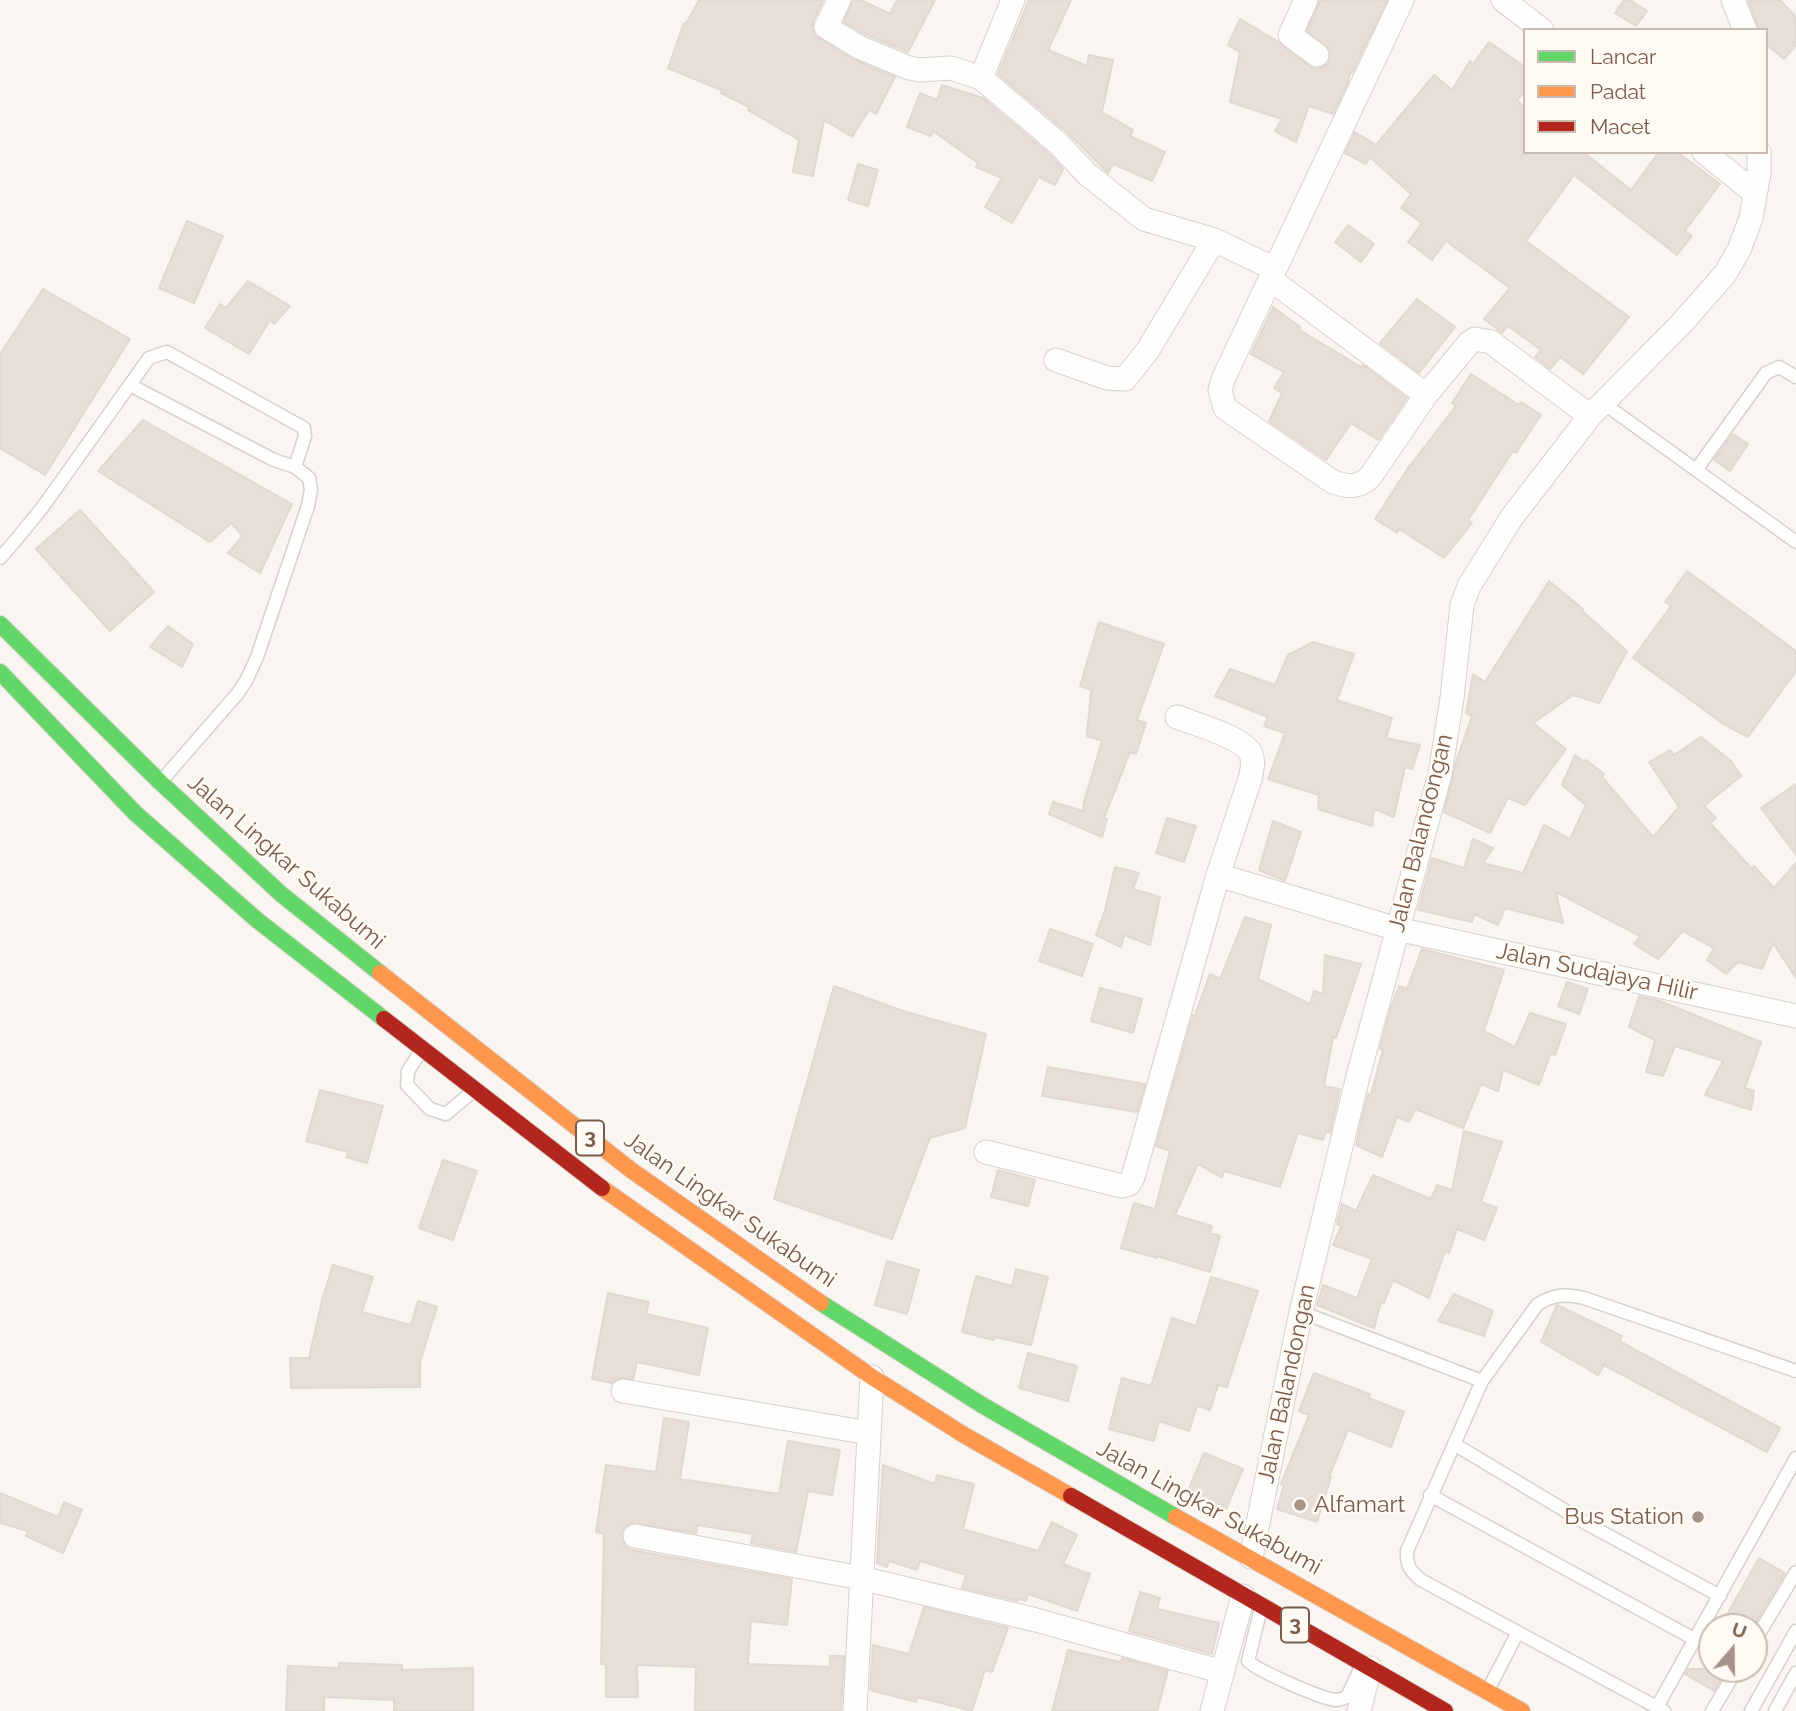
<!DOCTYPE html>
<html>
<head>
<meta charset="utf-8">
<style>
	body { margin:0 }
	#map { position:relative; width:1796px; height:1711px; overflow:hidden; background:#f9f5f0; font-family:Raleway,sans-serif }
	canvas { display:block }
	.legend { position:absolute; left:1523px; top:28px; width:245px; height:126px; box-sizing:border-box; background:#fffaf3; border:2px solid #cabbb1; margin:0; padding:9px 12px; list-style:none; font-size:21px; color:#7a5c4d }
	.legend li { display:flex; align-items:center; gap:14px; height:35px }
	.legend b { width:35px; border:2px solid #cabbb1 }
	.north { position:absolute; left:1698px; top:1613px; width:70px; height:70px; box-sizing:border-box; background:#fffaf3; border:2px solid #cabbb1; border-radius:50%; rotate:20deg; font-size:19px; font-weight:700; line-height:28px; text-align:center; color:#7a5c4d }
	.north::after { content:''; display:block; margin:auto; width:24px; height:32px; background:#a69286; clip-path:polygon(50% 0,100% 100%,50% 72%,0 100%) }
</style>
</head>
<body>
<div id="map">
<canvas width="1796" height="1711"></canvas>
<ul class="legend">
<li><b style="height:9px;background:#63d668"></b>Lancar</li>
<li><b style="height:9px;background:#ff974d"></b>Padat</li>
<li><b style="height:9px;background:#b3261e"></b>Macet</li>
</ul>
<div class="north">U</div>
</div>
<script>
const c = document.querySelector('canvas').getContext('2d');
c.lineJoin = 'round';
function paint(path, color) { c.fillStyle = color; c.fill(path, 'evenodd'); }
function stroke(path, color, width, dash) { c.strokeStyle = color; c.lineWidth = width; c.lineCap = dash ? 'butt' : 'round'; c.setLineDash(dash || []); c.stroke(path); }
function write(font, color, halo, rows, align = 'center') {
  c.font = font + ' Raleway,sans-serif'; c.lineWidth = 5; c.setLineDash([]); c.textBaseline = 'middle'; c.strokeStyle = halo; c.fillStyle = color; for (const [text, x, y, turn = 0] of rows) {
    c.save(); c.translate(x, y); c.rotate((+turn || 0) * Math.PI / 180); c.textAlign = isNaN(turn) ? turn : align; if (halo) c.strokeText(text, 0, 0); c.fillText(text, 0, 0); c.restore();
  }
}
const building = new Path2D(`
	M699,0H823L813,22L814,35L852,59L895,77L876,114L869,110L852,137L824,120L813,176L793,172L799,140L748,110L749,107L721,93L723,91L668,68L684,23L686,24Z
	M853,0H861L890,14L897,0H935L908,52L865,34L844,22Z
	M1029,0H1071L1048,50L1087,66L1089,55L1113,60L1102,112L1133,130L1130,136L1165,152L1152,181L1113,164L1108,173L1068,133L998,74Z
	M1320,0H1387L1352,73L1350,72L1348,82L1333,114L1309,106L1296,142L1275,131L1282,119L1230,102L1240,52L1228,45L1240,19L1277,41L1309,66L1316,69L1323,67L1329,63L1330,50L1307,31Z
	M1624,0H1630L1647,11L1636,26L1615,13Z
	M1748,0H1780L1796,17V45L1784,59L1766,44V30H1759Z
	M1489,42L1525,67V91L1517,101L1525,107V152H1583L1631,190L1659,152H1677L1720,184L1685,231L1692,236L1677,255L1574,175L1526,241L1629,317L1583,374L1560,357L1550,369L1535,357L1541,350L1508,326L1502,333L1484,319L1510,288L1446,241L1432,260L1408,242L1422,223L1401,208L1411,194L1370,157L1366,164L1345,153L1355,132L1376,145L1434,75L1452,90L1470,61L1473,64Z
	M942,85L983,98L1049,154L1063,169L1055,185L1039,177L1012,223L985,207L1002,178L976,167L978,163L933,131L931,136L907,127L920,93L937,100Z
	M858,164L878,170L868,206L848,200Z
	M187,221L223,236L194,303L159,288Z
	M1348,225L1374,244L1361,262L1335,242Z
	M248,281L290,306L274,324L270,320L249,354L205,328L220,304L226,308Z
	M43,289L130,339L45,475L0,448V354Z
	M1417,299L1455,327L1419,373L1380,343Z
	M1273,307L1300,327L1298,329L1361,367L1363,365L1407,398L1378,440L1351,423L1326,460L1269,421L1282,393L1274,388L1284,372L1251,354Z
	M1471,374L1519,405L1521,402L1541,415L1516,453L1513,451L1468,520L1472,523L1444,558L1399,529L1397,533L1375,519L1408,468L1456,406L1452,403Z
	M143,420L292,504L260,573L228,553L243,536L231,523L210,542L98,471Z
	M1733,434L1748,444L1730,471L1714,460Z
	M80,510L154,592L110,631L36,549Z
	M1687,571L1796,651V671L1748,737L1722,723L1633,658L1671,606L1665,602Z
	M1549,581L1583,609L1582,611L1627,651L1599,703L1573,695L1533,723L1566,749L1525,805L1508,798L1490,833L1444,812L1457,759L1472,716L1466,713L1473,674L1485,682Z
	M1099,622L1164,644L1137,720L1146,723L1136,754L1130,752L1104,818L1107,819L1102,837L1049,814L1053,802L1083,811L1084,802L1102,741L1087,736L1091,690L1080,686Z
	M168,626L193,644L182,667L150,647Z
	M1313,642L1354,654L1337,700L1392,718L1386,738L1420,745L1412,769L1405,767L1394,817L1374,809L1372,826L1318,809L1319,795L1268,779L1285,733L1264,726L1268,717L1215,696L1230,669L1275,685L1288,655Z
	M1701,737L1731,761L1741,776L1704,806L1716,818L1710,823L1752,869L1754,866L1774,888L1796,863V978L1773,943L1762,969L1738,962L1726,974L1707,960L1714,948L1683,931L1658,959L1634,944L1640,936L1556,892L1563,923L1505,908L1498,925L1474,914L1472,922L1418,910L1432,858L1464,868L1473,839L1493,848L1483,863L1523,873L1544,825L1570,839L1586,805L1562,785L1575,755L1584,762L1586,760L1604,774L1602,777L1653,837L1679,807L1649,762L1670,750L1674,755Z
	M1796,784V855L1761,808Z
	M1167,818L1196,826L1184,862L1156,853Z
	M1273,821L1301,832L1285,881L1259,870Z
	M1115,867L1139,873L1133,889L1160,897L1150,945L1124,935L1121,947L1096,935L1105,910Z
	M1245,917L1271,925L1258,979L1310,1004L1314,991L1323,994L1325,955L1361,964L1336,1038L1333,1037L1324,1086L1340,1089L1330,1133L1326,1131L1323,1140L1298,1133L1280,1187L1224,1171L1222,1178L1198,1164L1175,1215L1212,1226L1210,1233L1220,1236L1210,1272L1157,1256V1258L1121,1248L1134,1203L1155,1209L1170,1151L1156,1146L1193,1015H1195L1210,974L1220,979Z
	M1050,929L1093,944L1082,976L1039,961Z
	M1422,949L1504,970L1484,1031L1515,1047L1530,1013L1566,1024L1555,1055L1551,1053L1539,1085L1503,1070L1498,1091L1481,1084L1463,1128L1415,1109L1409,1122L1397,1117L1382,1157L1356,1145L1368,1094H1371L1383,1050L1380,1049L1390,1010L1399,986L1407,989Z
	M1567,982L1588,989L1579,1014L1558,1006Z
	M834,986L906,1012L986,1034L965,1128L930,1138L892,1239L774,1199Z
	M1100,988L1142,999L1133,1033L1091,1021Z
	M1639,996L1660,1001L1761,1042L1745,1088L1754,1091L1751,1110L1705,1095L1723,1061L1675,1046L1663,1076L1646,1072L1655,1040L1629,1027Z
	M1048,1067L1145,1084L1137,1112L1042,1096Z
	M320,1090L383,1106L367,1163L346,1157L348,1152L306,1141Z
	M1464,1131L1502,1142L1481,1202L1497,1208L1484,1240L1457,1229L1449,1253L1445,1251L1429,1298L1393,1280L1384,1303L1381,1302L1374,1328L1317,1305L1323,1285L1357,1298L1372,1259L1333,1245L1341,1226L1337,1224L1342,1204L1356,1211L1373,1175L1431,1199L1437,1185L1452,1190Z
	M443,1160L477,1171L453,1240L419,1228Z
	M998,1170L1035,1180L1028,1206L991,1197Z
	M887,1261L919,1270L907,1314L875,1305Z
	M333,1265L373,1277L362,1312L411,1325L418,1301L437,1307L420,1362V1387L291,1388L290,1358H309L322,1300Z
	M1016,1269L1048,1277L1031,1345L995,1337L994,1340L962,1332L976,1276L1012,1286Z
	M1211,1277L1258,1291L1227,1387L1218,1385L1210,1410L1197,1406L1189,1431L1159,1421L1154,1441L1109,1429L1122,1378L1151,1386L1172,1318L1196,1326Z
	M608,1293L649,1302L646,1314L708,1328L699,1375L637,1362L633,1379L619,1378L612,1383L592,1379Z
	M1454,1294L1493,1311L1484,1336L1438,1321Z
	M1557,1305L1622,1336L1619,1341L1780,1428L1767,1452L1604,1365L1598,1375L1541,1342Z
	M1028,1353L1077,1366L1068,1401L1019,1388Z
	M1314,1373L1370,1394L1369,1398L1404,1412L1391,1447L1348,1430L1329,1477H1331L1317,1522L1277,1509L1284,1485L1281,1484L1309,1415L1299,1411Z
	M664,1418L689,1422L680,1479L779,1494L788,1441L840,1450L832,1495L808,1491L796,1552L751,1543L753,1534L697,1525L696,1533L631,1523L624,1527L621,1534L625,1546L632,1550L792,1579L787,1625L751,1621L748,1664L830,1667V1656H844L841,1711H695L696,1667L637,1665L638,1697H606V1664H601L604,1534L596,1532L606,1465L656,1472Z
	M1204,1453L1243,1469L1226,1509L1187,1493Z
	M883,1465L935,1484L937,1475L974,1484L963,1529L1038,1551L1052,1522L1077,1535L1063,1564L1090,1574L1077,1611L1028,1594L1026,1601L1019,1599L1018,1601L962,1588L966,1575L920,1561L917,1570L889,1561L887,1567L877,1563Z
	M0,1493L58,1517L64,1502L82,1510L63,1553L26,1536L28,1531L0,1523Z
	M1759,1558L1785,1573L1753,1627H1720Z
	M1140,1592L1160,1598L1157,1609L1219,1623L1212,1654L1129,1631Z
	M924,1607L1008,1628L992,1672L985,1670L972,1711L918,1697L916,1702L870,1690L873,1645L909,1654Z
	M1068,1650L1121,1662L1122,1658L1168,1671L1157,1711H1052Z
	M339,1663L402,1665V1670L473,1668V1711H394V1700L324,1697V1711H286L288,1666L339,1668Z
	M1688,1669H1727L1714,1691L1685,1674Z`);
paint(building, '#e6ded7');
stroke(building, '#e2d8d2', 2);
const lane = new Path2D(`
	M1603,403L1796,542
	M1696,470L1766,373L1779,367L1796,377
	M0,558C15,542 28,525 42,508L149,358L167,352L304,428L305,436L295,467L274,460L130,385
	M163,779L238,693L247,679L257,657L308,506L311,490L309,478L295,467
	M421,1051L408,1071L407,1085L430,1109L446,1114L471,1093
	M1301,1312L1482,1381
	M1454,1444L1589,1525L1720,1596
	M1430,1495L1696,1640
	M1261,1608L1248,1661C1258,1671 1322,1699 1336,1700C1340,1700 1343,1698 1347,1697L1361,1667
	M1754,1642L1796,1572
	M1489,1688L1518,1632
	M1657,1707L1796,1458
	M1664,1711L1421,1580C1410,1571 1406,1565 1407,1551L1482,1381L1537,1305C1553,1294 1565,1294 1584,1298L1796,1371
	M1712,1711L1737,1669
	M1751,1711L1796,1631
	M1775,1711L1796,1673`);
const street = new Path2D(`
	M839,0L826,27L859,47L909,68L920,70L951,68L981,78L1059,144L1087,174L1144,219L1214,240L1275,269
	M1306,0L1290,35L1317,55
	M1402,0L1224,377L1220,390L1225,408L1333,482C1348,487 1358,488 1370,477L1426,395L1469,343L1475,339L1491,342L1590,416
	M1503,0L1542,30
	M1733,0L1745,30
	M981,78L1013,0
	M1704,152L1755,193
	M1270,279L1426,395
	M1056,360L1107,378L1125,379L1148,350L1214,240
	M1218,875L1397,929L1796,1016
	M986,1152L1122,1186L1129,1184L1133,1177L1218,875L1251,776C1252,769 1254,761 1251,754C1243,737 1195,724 1177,717
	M623,1391L869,1433
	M635,1536L861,1578L1036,1620L1223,1672
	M1251,1557L1301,1312L1358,1076L1440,774L1452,698L1462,605L1469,586L1512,517L1590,416L1681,324L1725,274L1739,250L1751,218L1759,173V152
	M855,1711L872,1377
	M1212,1711L1243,1596
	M1359,1711L1370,1668`);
const fast = new Path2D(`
	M0,624L160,782L281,894L380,973
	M0,672L135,813L257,920L384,1019
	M821,1303L982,1405L1176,1517`);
const slow = new Path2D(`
	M380,973L631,1170L821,1303
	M602,1188L872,1377L964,1435L1071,1496
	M1176,1517L1522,1711`);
const jam = new Path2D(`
	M384,1019L602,1188
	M1071,1496L1445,1711`);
stroke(lane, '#d7d1cb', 15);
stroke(street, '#d7d1cb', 25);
stroke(fast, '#dad1cc', 18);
stroke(slow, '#dad1cc', 18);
stroke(jam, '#dad1cc', 18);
stroke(lane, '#fefefd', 12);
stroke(street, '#fefefd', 23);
stroke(fast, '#63d668', 16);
stroke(slow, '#ff974d', 16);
stroke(jam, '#b3261e', 16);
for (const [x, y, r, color] of [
	[1300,1505,7,"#a69286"],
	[1698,1517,7,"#a69286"]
]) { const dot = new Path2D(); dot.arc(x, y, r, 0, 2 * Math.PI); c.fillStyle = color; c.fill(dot); stroke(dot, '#fffaf3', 2.5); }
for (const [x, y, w] of [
	[590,1138,28],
	[1295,1625,28]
]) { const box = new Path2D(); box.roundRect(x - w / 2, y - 17.5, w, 35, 5); c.fillStyle = '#fffaf3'; c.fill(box); stroke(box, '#7a5c4d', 2); }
write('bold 21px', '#7a5c4d', null, [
	["3",590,1138],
	["3",1295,1625]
]);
write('23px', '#7a5c4d', '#fffaf3', [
	["Jalan Balandongan",1421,833,-76],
	["Jalan Lingkar Sukabumi",286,862,41],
	["Jalan Sudajaya Hilir",1597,972,12],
	["Jalan Lingkar Sukabumi",730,1210,35],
	["Jalan Balandongan",1287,1384,-78],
	["Jalan Lingkar Sukabumi",1209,1508,29]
]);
write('23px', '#7a5c4d', '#fffaf3', [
	["Alfamart",1314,1505],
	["Bus Station",1684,1517,"right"]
], 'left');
</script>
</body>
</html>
